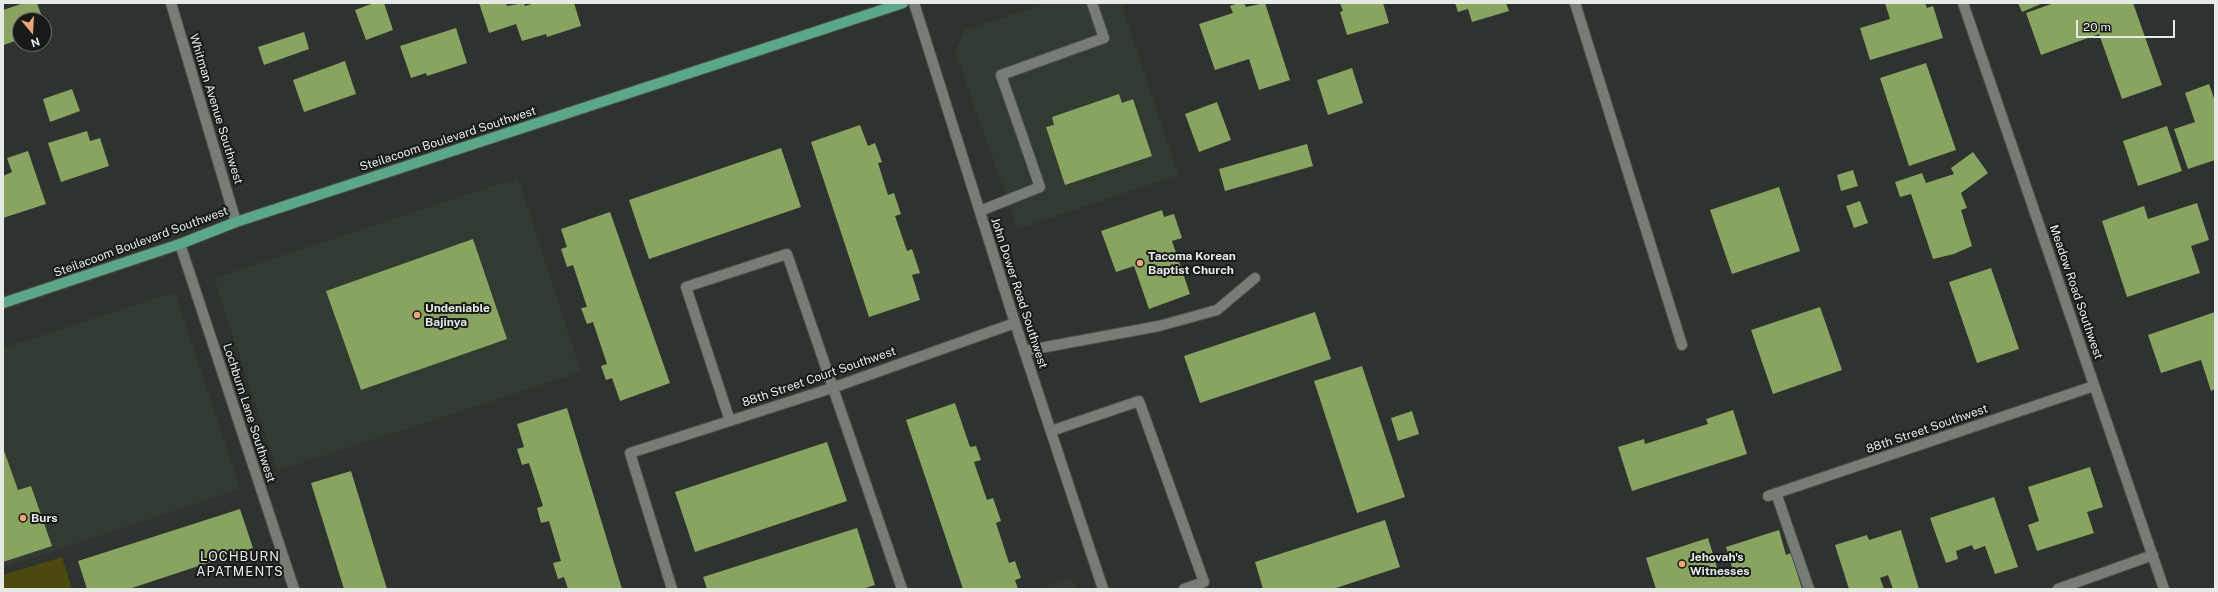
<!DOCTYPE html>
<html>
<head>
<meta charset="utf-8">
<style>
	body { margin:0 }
	#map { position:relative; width:2218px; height:592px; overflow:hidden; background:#2e332f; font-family:"Public Sans",sans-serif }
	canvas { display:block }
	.frame { position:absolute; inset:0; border:4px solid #e6eae7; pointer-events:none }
	.north { position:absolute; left:12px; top:12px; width:40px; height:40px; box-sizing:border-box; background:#181a18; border:1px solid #6a6d6b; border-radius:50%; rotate:162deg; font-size:11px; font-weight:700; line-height:16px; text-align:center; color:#e6eae7 }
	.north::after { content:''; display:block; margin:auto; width:14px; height:18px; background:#efa378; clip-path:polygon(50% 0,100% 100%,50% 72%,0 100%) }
	.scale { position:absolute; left:2076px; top:20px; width:99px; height:18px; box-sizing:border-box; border:2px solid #e6eae7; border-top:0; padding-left:5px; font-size:12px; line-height:14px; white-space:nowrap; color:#e6eae7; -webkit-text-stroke:3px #181a18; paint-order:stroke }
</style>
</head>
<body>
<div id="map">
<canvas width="2218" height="592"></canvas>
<div class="frame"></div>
<div class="north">N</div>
<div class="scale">20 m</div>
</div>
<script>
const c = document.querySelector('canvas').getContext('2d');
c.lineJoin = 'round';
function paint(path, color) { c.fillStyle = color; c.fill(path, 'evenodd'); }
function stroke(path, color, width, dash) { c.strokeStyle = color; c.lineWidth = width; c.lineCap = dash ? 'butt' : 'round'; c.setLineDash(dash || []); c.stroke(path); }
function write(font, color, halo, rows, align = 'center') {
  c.font = font + ' "Public Sans",sans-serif'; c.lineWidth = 4; c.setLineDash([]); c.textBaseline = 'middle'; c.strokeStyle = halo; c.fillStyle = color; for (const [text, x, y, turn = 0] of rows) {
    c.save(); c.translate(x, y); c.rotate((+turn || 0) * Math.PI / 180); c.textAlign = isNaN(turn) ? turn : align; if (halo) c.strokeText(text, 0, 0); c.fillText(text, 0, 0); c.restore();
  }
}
paint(new Path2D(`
	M1047,3H1121L1179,175L1018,229L955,52L965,30Z
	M518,178L581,372L277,471L214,278Z
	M175,292L240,489L3,568V348Z
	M1069,578L1074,582L1076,589H1037Z`), '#313b31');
paint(new Path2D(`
	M62,557L72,589H3V575Z`), '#4b490d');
paint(new Path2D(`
	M24,3H37L43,20H20V39L4,45L3,10Z
	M374,3H384L393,30L366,40L355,10Z
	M479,3H506L507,6L524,3L525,6L535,3H574L581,26L547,37L546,34L522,41L516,24L489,33Z
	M1238,3H1244L1246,7L1265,3L1290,80L1259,90L1249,59L1215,70L1199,24L1233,13L1230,6Z
	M1340,3H1383L1389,23L1347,35L1340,12L1343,11Z
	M1455,3H1506L1509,11L1472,22L1468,9L1458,12Z
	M1885,3H1925L1927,8L1933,6L1943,38L1870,60L1860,28L1890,19Z
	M2018,3H2043L2022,12Z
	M2054,3H2133L2162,85L2122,99L2099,34L2041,55L2026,13Z
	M456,28L467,63L427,76L426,73L411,78L400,46Z
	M304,32L309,49L264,65L258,47Z
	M345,61L356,94L304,112L293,80Z
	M1926,63L1956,150L1909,166L1880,78Z
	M1352,68L1363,103L1328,115L1317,80Z
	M2209,84L2215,101V160L2188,169L2174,129L2195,122L2185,93Z
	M72,89L80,111L50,122L43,99Z
	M1119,94L1122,103L1133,99L1152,156L1065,185L1046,127L1054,125L1052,117Z
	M1217,102L1231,140L1199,152L1185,114Z
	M860,125L868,146L875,143L882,162L878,163L888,195L894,193L901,214L895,216L907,251L912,249L920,273L912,275L920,300L869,317L811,142Z
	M2167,126L2182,171L2138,186L2123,141Z
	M87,131L90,141L100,138L109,166L61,182L48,143Z
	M1307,144L1313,166L1225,191L1219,169Z
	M781,148L801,207L649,259L629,200Z
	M28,151L46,204L3,218V176L12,172L7,158Z
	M1973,152L1988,173L1961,193L1967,208L1961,210L1972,246L1954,254L1933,259L1911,194L1900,197L1895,182L1922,173L1926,183L1954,174L1951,168Z
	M1853,170L1858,186L1841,191L1837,175Z
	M1779,187L1800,251L1732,274L1710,210Z
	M1860,201L1868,223L1854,228L1846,206Z
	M2197,203L2209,240L2191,246L2200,273L2127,297L2102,221L2144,206L2148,219Z
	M1162,210L1164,217L1174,214L1182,238L1172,241L1190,294L1149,309L1134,266L1116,272L1101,231Z
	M610,212L670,383L620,401L612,378L606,380L601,366L607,364L593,322L587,324L581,308L587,307L573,265L567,267L561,249L567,247L561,229Z
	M473,239L507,339L361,390L326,291Z
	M1991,268L2019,349L1977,363L1949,282Z
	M1820,307L1842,370L1773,394L1751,330Z
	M1315,312L1331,359L1200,403L1184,356Z
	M2215,312V389L2211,391L2201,360L2161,373L2148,335Z
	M1362,366L1405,497L1357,513L1314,381Z
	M955,403L970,447L976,446L981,460L974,462L987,500L993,498L1001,521L996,523L1009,563L1015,561L1021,578L1015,580L1018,589H963L906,420Z
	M567,408L622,589H568L564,577L558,579L553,563L561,561L549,521L541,523L537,508L543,506L529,463L522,465L517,449L524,447L517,424Z
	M1733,410L1747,454L1632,491L1618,447L1644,439L1645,444L1708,424L1706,419Z
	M1412,411L1419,434L1398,441L1391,418Z
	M827,442L847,501L695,552L675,492Z
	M3,448L18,490L31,486L52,546L3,562Z
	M2090,467L2103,507L2087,512L2094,533L2037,551L2028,525L2039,521L2028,487Z
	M351,471L387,589H344L311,483Z
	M1994,497L2018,567L1995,574L1985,546L1974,550L1972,545L1956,551L1958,559L1946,563L1930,518Z
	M240,509L253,548L129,589H87L78,561Z
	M1385,520L1400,567L1333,589H1263L1255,562Z
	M857,528L875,585L862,589H707L703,577Z
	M1779,530L1786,555L1791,553L1802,589H1656L1646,558L1708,538L1719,574L1733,570L1726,547Z
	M1901,530L1919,589H1893L1888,575L1880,578L1884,589H1849L1835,545L1867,535L1869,540Z`), '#88a460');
const minor = new Path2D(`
	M171,3L236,222
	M914,3L1015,323L1103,589
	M1575,3L1682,345
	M1963,3L2164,589
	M980,211L1040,187L1001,75L1104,38L1092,3
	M180,244L294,589
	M1024,351L1159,326L1217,310L1255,278
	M730,421L686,287L787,254L902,589
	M1051,431L1139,401L1204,582L1184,589
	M1776,493L1809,589
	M1768,496L2094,386
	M672,589L630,453L832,388L1015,323
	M2058,589L2153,555`);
const major = new Path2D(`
	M3,303L180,244L236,222L903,3`);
stroke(minor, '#4d514d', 12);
stroke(major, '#4d514d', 12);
stroke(minor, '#767c76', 10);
stroke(major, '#5aa789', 10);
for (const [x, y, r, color] of [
	[1140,263,4,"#efa378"],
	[417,315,4,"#efa378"],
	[23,518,4,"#efa378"],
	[1682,564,4,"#efa378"]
]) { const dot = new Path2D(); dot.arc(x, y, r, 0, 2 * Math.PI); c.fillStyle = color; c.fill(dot); stroke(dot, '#181a18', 1.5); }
write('12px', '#e6eae7', '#181a18', [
	["Whitman Avenue Southwest",216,109,73],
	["Steilacoom Boulevard Southwest",448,139,-18],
	["Steilacoom Boulevard Southwest",141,242,-20],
	["Meadow Road Southwest",2076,292,71],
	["John Dower Road Southwest",1019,293,72],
	["88th Street Court Southwest",819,377,-19],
	["Lochburn Lane Southwest",249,413,72],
	["88th Street Southwest",1927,429,-19]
]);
write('bold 12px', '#e6eae7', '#181a18', [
	["Tacoma Korean",1148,256],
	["Baptist Church",1148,270],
	["Undeniable",425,308],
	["Bajinya",425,322],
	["Burs",31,518],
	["Jehovah's",1690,557],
	["Witnesses",1690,571]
], 'left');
c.letterSpacing = '1px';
write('13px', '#e6eae7', '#181a18', [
	["LOCHBURN",240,557],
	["APATMENTS",240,572]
]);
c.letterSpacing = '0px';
</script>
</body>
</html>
